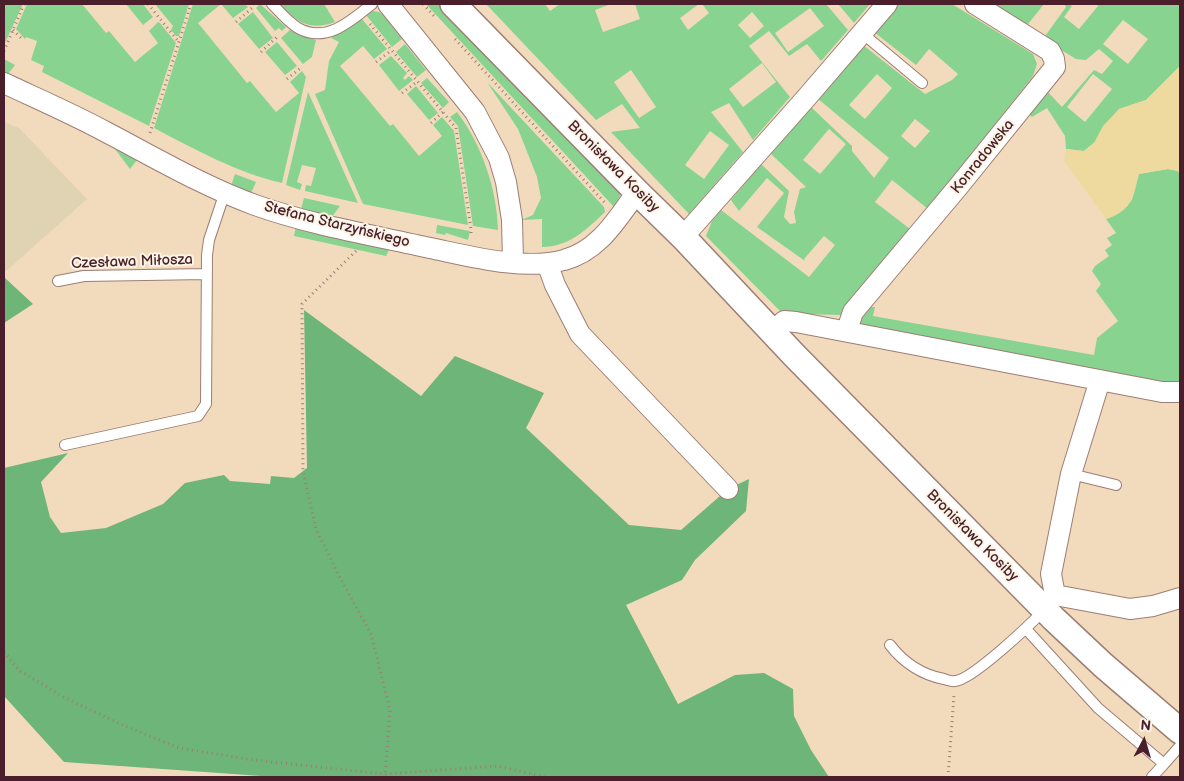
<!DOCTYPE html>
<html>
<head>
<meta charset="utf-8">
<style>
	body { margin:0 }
	#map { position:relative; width:1184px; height:781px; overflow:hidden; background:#f2dbbc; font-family:"Balsamiq Sans",sans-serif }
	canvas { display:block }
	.frame { position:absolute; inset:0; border:5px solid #4a1f2b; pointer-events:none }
	.north { position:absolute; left:1119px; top:716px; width:50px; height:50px; -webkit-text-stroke:4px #fcf5e5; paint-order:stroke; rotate:6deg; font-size:14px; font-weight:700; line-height:20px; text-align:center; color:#4a1f2b }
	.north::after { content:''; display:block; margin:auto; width:18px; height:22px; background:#4a1f2b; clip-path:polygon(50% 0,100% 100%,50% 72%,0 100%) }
</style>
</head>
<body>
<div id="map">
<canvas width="1184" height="781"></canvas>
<div class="frame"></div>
<div class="north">N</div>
</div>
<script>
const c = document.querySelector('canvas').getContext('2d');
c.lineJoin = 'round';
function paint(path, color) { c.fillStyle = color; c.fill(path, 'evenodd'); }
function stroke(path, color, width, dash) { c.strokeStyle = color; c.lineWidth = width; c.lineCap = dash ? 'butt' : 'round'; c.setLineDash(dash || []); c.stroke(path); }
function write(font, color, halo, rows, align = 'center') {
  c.font = font + ' "Balsamiq Sans",sans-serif'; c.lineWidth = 4; c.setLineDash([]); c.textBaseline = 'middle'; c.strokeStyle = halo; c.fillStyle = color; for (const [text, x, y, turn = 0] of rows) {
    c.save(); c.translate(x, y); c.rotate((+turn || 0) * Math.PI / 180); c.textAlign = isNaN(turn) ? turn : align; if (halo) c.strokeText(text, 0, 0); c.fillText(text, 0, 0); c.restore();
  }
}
paint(new Path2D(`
	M4,122L19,128L87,199L4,273Z`), '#e0d3b4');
paint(new Path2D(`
	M4,4H23L4,45Z
	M27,4H82L106,33L109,31L135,62L158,43L149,31L158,22L160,23L176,43L149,126L42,72L44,66L31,60L37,41L26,37L25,39L16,29Z
	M126,4H143L153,17L143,25Z
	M155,4H189L179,36H176L171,30L173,26Z
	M193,4H245L248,7L233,18L221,4L198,23L247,83L250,81L276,112L299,93L290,82L302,71L306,77L282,183C240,174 192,148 154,128Z
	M260,4L286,27L282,31L279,28L275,31L256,8Z
	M280,4H324L335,22C309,31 298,23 280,4Z
	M426,4H443L619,188L620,196L614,207Z
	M486,4H545L550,11L560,4H611L595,10L603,32L640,19L635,4H699L680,18L688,30L709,13L702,4H826L848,30L821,61L807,44L789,56L769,31L749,46L790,97L753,140L729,103L711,112L743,152L689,214L611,132L640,128L622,104L596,120ZM810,8L824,26L788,52L775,33ZM752,12L764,26L750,38L738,25ZM762,63L776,82L743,107L729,89ZM631,70L656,107L639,118L614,82ZM710,131L729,145L704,179L685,165Z
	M838,4H870L854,23Z
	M898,4H952L1033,54L1037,64L1033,76L928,209L892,180L875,202L910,229L842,315L802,314L780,311L706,236L712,221L721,210L809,277L835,245L824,236L804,259L805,261L757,227L784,193L767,178L739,211L731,200L761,164L789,191L784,217L790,224L796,223L794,212L800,189L806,187L771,154L811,107L852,146V151L874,178L889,158L817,98L863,45L925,94L952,80L958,74L929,49L916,65L874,32ZM877,74L892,88L865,119L849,105ZM915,119L930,131L915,148L901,136ZM829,129L846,144L820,174L803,160Z
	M987,4H1044L1025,28Z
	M1064,4H1068L1072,6L1064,17L1079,29L1098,6L1096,4H1180V66L1146,100L1119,109L1096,141L1084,151L1066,149L1065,136L1047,108L1032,117L1029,114L1046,90L1062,107L1094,70L1102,74L1113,61L1099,49L1086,60L1076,59L1043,39L1066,7ZM1123,20L1148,39L1128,64L1103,44ZM1093,74L1112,89L1085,122L1067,107Z
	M373,11L379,12L382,14L402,39L392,47L366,15Z
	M253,12L273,38L259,49L238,24Z
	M362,19L387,49L374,59L363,46L340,66L390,126L393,124L419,156L442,136L433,125L442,117L454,131L468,225L363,204L315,94L325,90L329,61L339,42L331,38Z
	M290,30L299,35L316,40L312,57L303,64L281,38Z
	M277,42L297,66L285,75L265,52Z
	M405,44L426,70L417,77L396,52Z
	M391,56L407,73L403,78L405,80L409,76L413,80L399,91L379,65Z
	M4,59L15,65L5,78H4Z
	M427,78L449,102L443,108L421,83Z
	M487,82L604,207L605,212C586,230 569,247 542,247V219L521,220L533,215L541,198L537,177L518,129Z
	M416,86L438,113L429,120L407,94Z
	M308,92L358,203L305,191L306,185L311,186L316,168L302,165L297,182L302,184L300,190L286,185Z
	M457,112C482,145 497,189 498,230L473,226L458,126L450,117Z
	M115,149L137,160L130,169Z
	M1168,169L1178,171L1180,175V389L858,326L859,317L867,307H875L873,316L1094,355L1097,338L1118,321L1096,291L1101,284L1092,271L1095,266L1109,256L1105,250L1112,245L1107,238L1116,233L1106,219C1116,216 1127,209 1132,199C1134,195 1137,181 1139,174Z
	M235,174L256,182L251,193L231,186Z
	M304,198L340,206L331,218L301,209Z
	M437,225L470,231L468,240L446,233L445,235L436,233Z
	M296,226L390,248L386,256L294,236Z`), '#89d390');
paint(new Path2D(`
	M4,277L33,304L4,323Z
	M304,310L421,396L455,356L544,393L526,428L629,525L681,530L728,489L749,479L746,511L695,560L682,580L626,605L678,704L735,675L764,673L793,689L794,716L811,750L829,777H275L64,762L4,696V468L68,453L41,482L50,517L61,533L106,528L163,504L185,483L224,475L230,481L270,484L271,476L294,478L307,468Z`), '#6eb57a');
paint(new Path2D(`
	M1180,66V175L1178,171L1168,169L1139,174C1136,181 1134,194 1132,199C1127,209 1116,216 1106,219L1064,161L1066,149L1084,151L1094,143L1103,126L1119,109L1146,100Z`), '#eeda9e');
const service = new Path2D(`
	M272,4C280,12 288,22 298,28C326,44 351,21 372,4
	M862,33L922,83
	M58,281L84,276L206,274
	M65,445L198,416L206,404L207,255L209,240L225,192
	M1071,474L1116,485
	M1026,629L1098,708L1164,764L1152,777
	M890,645C903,662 922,675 944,679C947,680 952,682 955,681C972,680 1031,624 1045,609
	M1164,764L1180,746`);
const minor = new Path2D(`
	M388,4L475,112L499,158L506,182L512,220L513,262
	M4,83C38,99 73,114 106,132C154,157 203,186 255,205C311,225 372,235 430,248C469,256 525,271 564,260C599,251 617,219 637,192
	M683,237L807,97L887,4
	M547,263L555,285L580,334L728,489
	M847,330L853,312L958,187L1055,67L1054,59L1050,51L975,4
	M772,332L784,321L796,322L1162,392H1180
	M1055,595L1051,574L1071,474L1100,380
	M1055,595L1130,609L1153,606L1180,598`);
const tertiary = new Path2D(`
	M453,4L637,192L683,237L794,355L1054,619L1103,665L1180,731`);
stroke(service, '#9e7d74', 12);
stroke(minor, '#9e7d74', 22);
stroke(tertiary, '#9e7d74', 28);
stroke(new Path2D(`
	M148,4L178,41
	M423,4L434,16
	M236,22L252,8
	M370,24L456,128L471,229V237
	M13,30L23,40
	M455,39L606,204
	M4,51L24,4
	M261,52L277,37
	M376,62L392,50
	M287,79L302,67
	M402,93L417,82
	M431,123L443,112
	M150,133L191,4
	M356,251L302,304L303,471L316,529L339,576L371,634L390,710L385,777
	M4,652L20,671L65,698L125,726L179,748L253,760L385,774L497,766L545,777
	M948,777L954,695`), '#9e7d74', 3, [1, 4]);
stroke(service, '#fff', 10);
stroke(minor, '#fff', 20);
stroke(tertiary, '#fff', 25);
write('15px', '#4a1f2b', '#fcf5e5', [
	["Konradowska",983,157,-51],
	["Bronisława Kosiby",613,167,45],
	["Stefana Starzyńskiego",337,225,14],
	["Czesława Miłosza",132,262,-2],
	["Bronisława Kosiby",972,536,45]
]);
</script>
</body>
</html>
